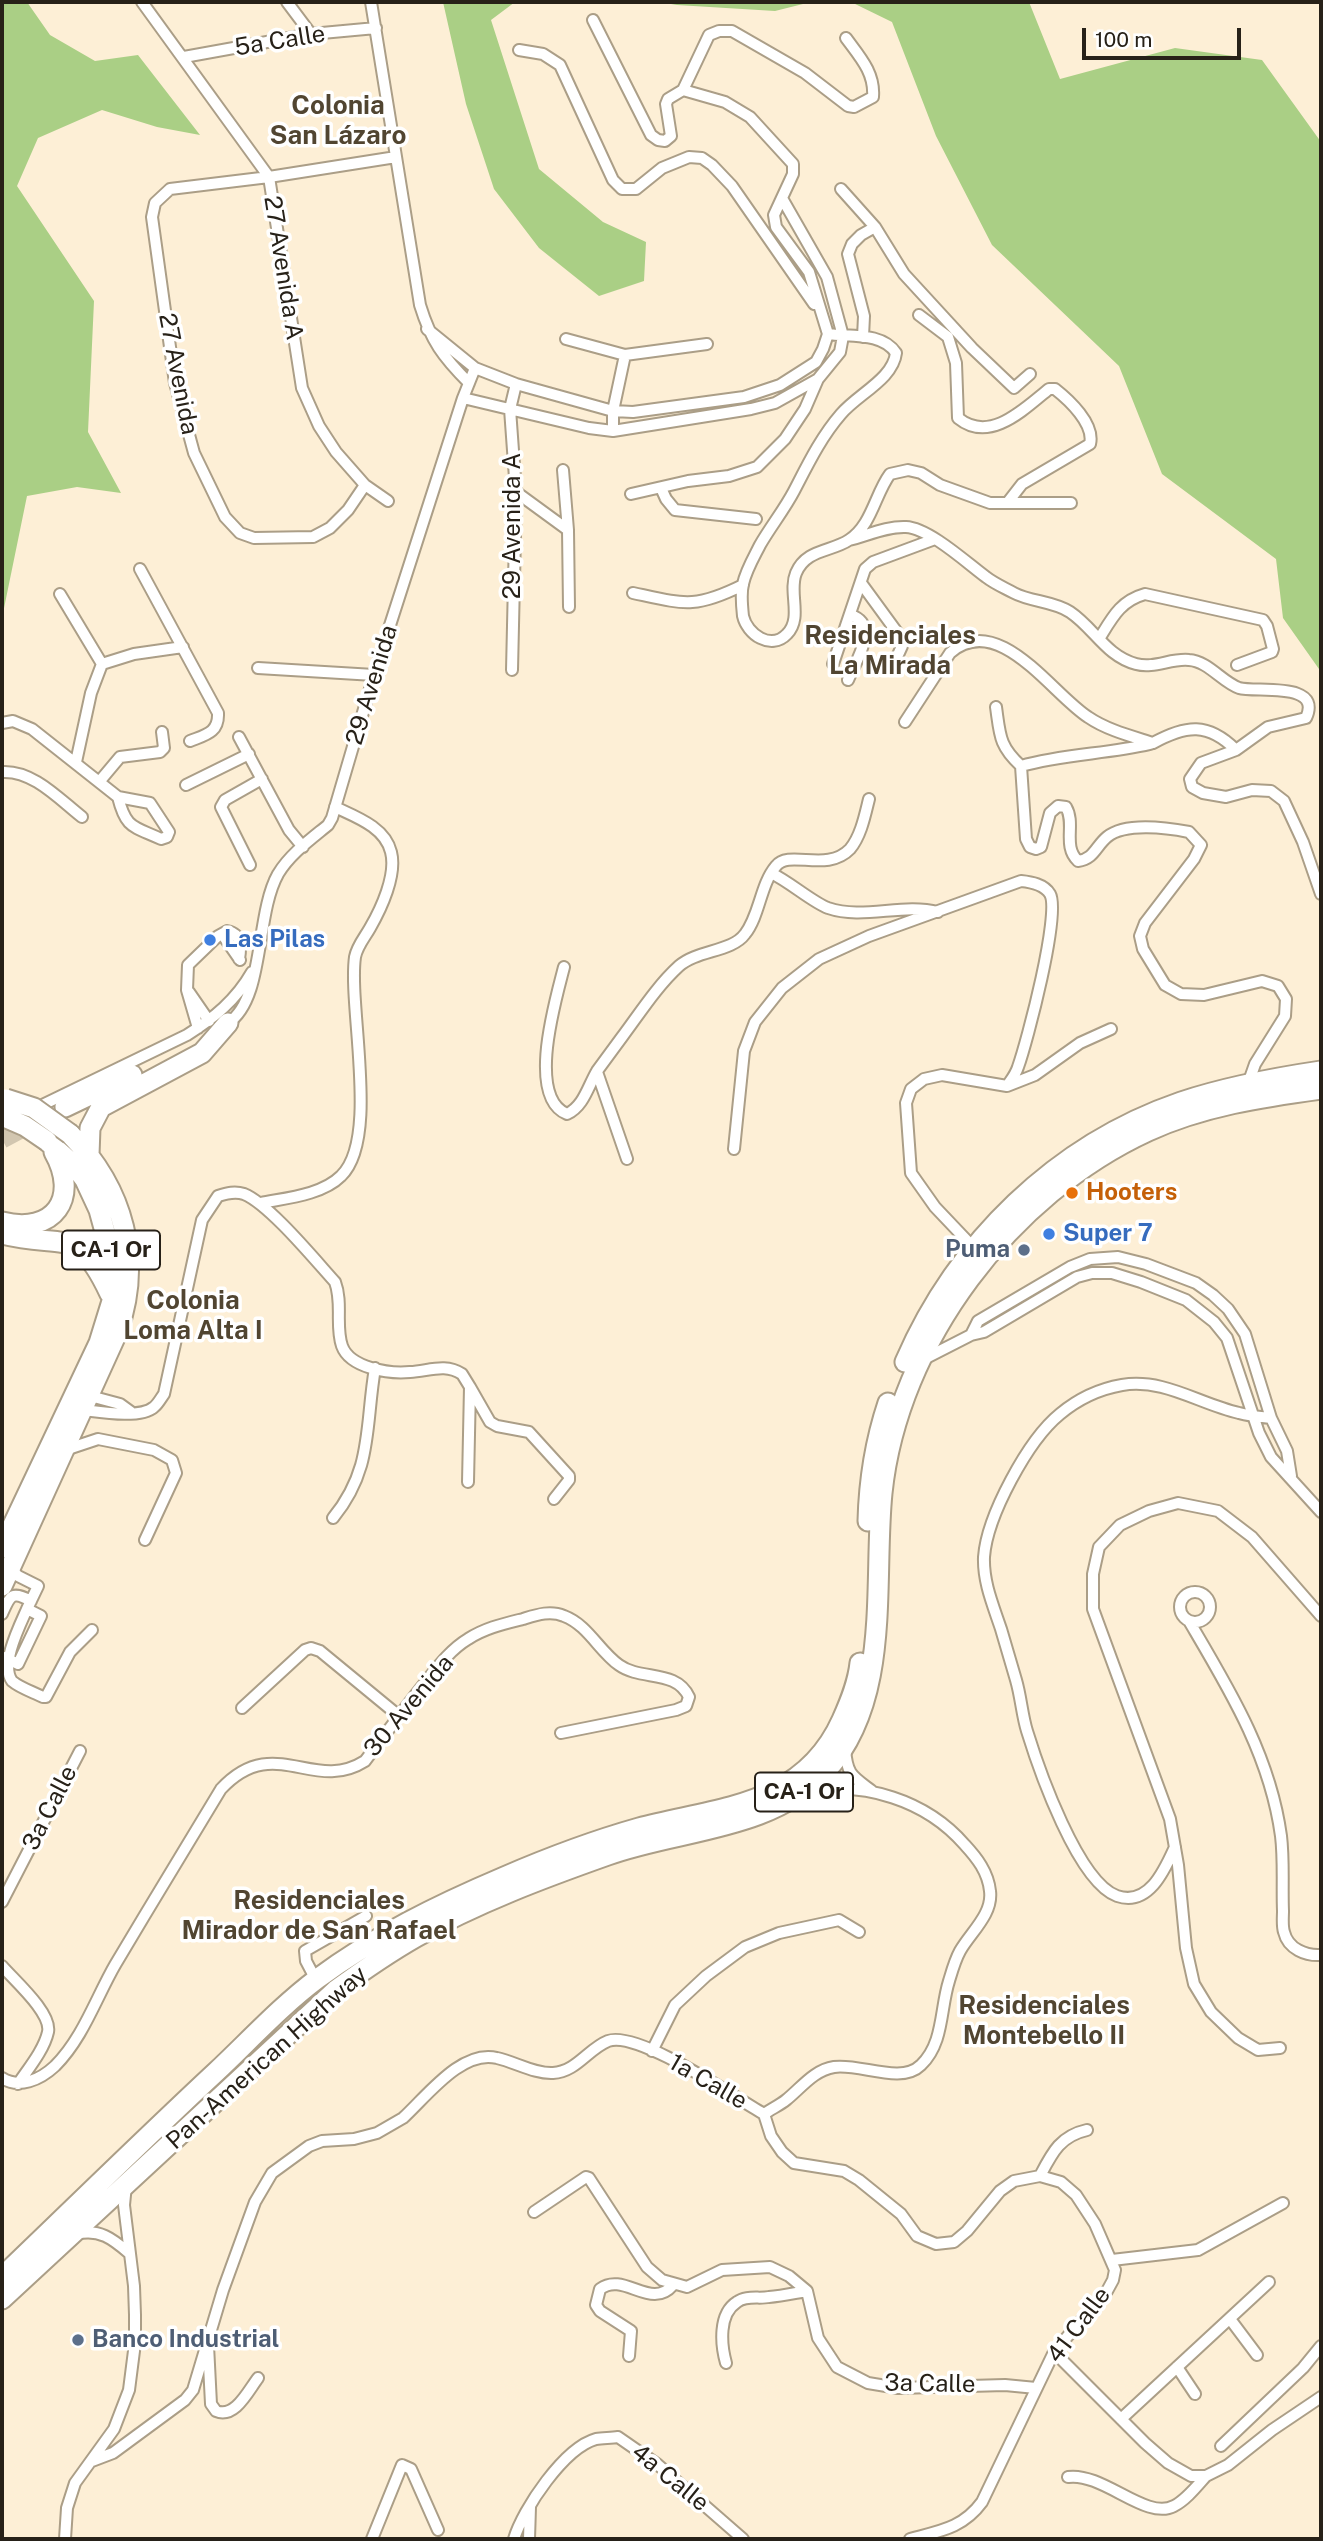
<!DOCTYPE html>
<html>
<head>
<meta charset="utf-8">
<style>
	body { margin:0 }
	#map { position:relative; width:1323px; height:2541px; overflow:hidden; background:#fdefd6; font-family:"Public Sans",sans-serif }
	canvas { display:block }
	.frame { position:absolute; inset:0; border:4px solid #272118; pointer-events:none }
	.scale { position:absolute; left:1082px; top:28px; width:159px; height:32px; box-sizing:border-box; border:4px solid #272118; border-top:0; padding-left:9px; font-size:21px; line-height:24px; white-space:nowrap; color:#272118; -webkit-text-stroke:5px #fff; paint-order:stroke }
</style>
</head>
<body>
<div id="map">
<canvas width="1323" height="2541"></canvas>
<div class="frame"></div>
<div class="scale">100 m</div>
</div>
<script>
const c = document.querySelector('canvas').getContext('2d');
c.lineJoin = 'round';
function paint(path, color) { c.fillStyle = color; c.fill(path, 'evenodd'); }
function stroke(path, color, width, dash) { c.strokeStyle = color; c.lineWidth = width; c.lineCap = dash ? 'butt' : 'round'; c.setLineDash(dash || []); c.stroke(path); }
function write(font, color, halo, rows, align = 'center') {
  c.font = font + ' "Public Sans",sans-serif'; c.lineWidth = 7; c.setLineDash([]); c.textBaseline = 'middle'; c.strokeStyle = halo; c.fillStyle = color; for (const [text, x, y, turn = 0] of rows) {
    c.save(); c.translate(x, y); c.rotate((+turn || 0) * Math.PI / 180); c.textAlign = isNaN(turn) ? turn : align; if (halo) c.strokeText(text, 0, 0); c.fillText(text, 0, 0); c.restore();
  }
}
paint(new Path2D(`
	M2,2H27L50,35L95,61L138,55L200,135L157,127L102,110L38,138L17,186L94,301L88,432L121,493L77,487L27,496L2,618Z
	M443,2H515L491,20L539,169L603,222L646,242L644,281L599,296L539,248L494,189L466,104Z
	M659,2H811L775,11L677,5Z
	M851,2H1029L1060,79L1175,48L1262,60L1321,142V683L1319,669L1283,618L1276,559L1162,474L1119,366L992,245L936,136L892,22Z`), '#aacf85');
stroke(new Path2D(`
	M2,1139L38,1120`), '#d2c6b0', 19, [19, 10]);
const minor = new Path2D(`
	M142,2L269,177L302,388L319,426L336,452L365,485L388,501
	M287,2L311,34
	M371,2L420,305C431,341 443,357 469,383
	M593,20L651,135L658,140L665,141L671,136L666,104L668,99L683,90L709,35L719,31H732L805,73L848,106L854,107L873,97C875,73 860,57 846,38
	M519,50L543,54L560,65L613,180L622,189H636L662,168L689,157L702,158L712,165L732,186L814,304
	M184,57L311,34L376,28
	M841,189L875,227L904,274L972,348L1014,388L1030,374
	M919,315L948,337L956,363L958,418C990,444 1024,409 1049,389H1055C1069,400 1095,424 1090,444L1022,484L1008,502
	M427,329L475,368L516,384L613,411L633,412L744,397L780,385L816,362L823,349L828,334L809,272L776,227L774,215L793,174V164L750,117L725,102L683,90
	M828,334C850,337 882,332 896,353C893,379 858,394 841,414C821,437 808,464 794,491C784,510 771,526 760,545C754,557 746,570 743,584C741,592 742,607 743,616C747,634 771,651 787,634C803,618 788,592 796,573C806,549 831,552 849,540C872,525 875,494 890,474L908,470L921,473L940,485L990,503H1071
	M863,337L864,316L848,254L852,244L861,235L875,227
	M566,339L625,355L707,344
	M463,398L589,428L613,431L751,409L775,403L818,379L840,352L843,336L827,277L783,200
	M613,431V411L625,355
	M563,470L568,530L569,607
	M365,485L348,510L330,528L313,537L254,538L240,533L225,517L194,453L175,383L152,217L155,203L170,189L269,177L396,157
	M661,488L666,499L675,510L756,519
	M516,492L568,530
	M631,494L688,481L729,476L757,467L785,439L805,409L818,379
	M849,540C866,536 887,526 906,527C929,528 967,563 986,577C995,584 1005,588 1014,593C1031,602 1053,601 1070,612C1094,628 1106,656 1136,664C1154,669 1171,658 1189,660C1208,661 1222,682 1239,688C1256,693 1323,681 1306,718L1268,727L1236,750L1201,763L1190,779L1192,787L1203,793L1226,797L1252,790L1271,791L1284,801L1303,842L1321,894
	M140,569L218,713C219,733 205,735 190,741
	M861,583L899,635L902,646L897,657
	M633,593C684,604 695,609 743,585
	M60,594L102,664L91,693L76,762
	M1099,639C1112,618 1120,601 1145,594L1263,620L1267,626L1273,649L1272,652L1237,665
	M102,664L134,654L183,647
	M833,664L865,569L873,562L935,539
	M258,668L374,675
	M512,670L516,492L510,409L516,384
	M848,680C856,661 880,625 851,615
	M996,707C1000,735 999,746 1021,766L1026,839L1030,847L1036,849L1041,847L1050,813L1058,806L1066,807C1076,824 1062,846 1078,861C1094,859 1096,846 1107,837C1125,822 1168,828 1189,832L1201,845L1194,859L1145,923L1140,936L1143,949L1165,985L1181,994L1204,995L1262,981L1278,986L1286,999L1285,1016L1255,1064L1248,1084
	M905,722L950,653C998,610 1052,694 1088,717C1107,730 1131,736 1153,743C1186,725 1208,722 1236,750
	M2,723L13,721L32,729L118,797L150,803L169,832L167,837L161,839C133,826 126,829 118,797
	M239,737L289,830L303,847
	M1021,766C1063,754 1107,754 1150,744
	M2,772C33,770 59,799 82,817
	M99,782L120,757L160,752L164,748L162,732
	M186,785L249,754
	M250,865L221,807L225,800L262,779
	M771,873C790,882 812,902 828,908C863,920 902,903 938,912
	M222,934L240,960
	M564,967C556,999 526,1097 567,1114C584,1106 588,1086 597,1071C605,1060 614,1048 622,1037C640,1013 657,986 679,966C697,950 732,952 745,934C760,915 760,885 776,866C789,849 827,873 850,849C861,836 865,815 869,799
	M189,992L209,1021
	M228,1023C265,999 255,915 278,874C290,854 311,839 328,825L332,818L374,675L463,398L475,368
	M198,1028L187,990L188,965L218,936L227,931C242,934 241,947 239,959
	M597,1072L627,1159
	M32,1110L187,1035C214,1018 236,1000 252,972
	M734,1149L744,1051L755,1022L782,988L819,959L869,936L1021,881C1031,882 1044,884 1050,894C1061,913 1027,1042 1018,1067C1016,1074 1011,1080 1007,1086
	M261,1203C286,1198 322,1195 341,1176C380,1139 348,1008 355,957C357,946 365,937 370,928C381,909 397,875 391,852C385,827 356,817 335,807
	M973,1247L935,1207L911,1173L906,1103L911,1089L924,1079L942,1075L1007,1086L1035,1075L1080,1043L1111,1029
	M971,1335L978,1321L1070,1267L1090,1259L1118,1257L1146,1264L1196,1283L1213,1295L1228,1309L1245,1334L1271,1418L1287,1451L1291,1476
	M924,1359L971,1335L984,1332L1077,1277L1092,1273H1112L1141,1282L1186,1300L1214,1322L1227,1338L1259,1433L1271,1457L1321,1512
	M470,1387L490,1422L497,1426L529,1432L569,1476V1480L554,1499
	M90,1396L120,1404L131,1412
	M83,1410C100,1412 141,1419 154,1407C158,1404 161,1398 164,1394L202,1220L218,1196C227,1193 235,1191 244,1194C269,1204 315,1260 335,1282C343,1303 335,1326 342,1346C350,1368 389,1374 410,1372C429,1371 445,1363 462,1374L470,1387L468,1482
	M65,1450L98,1439L154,1450L172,1460L176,1473L145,1540
	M333,1518C373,1469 365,1427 375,1368
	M1180 1607a15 15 0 1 1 30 0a15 15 0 1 1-30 0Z
	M27,1609C19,1627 0,1665 12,1681C20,1688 33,1692 43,1697H46L70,1652L92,1630
	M2,1614C10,1596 11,1590 31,1601
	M1189,1621C1229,1689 1270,1755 1281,1836C1284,1860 1282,1886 1283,1911C1283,1917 1282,1926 1284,1932C1288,1949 1306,1956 1321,1955
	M4,1657L18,1664L41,1616L27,1609L38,1586L18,1576L10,1568
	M242,1708L305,1650L311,1648L320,1651L399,1716
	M845,1749C847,1775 852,1776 872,1791
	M1175,1847C1165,1869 1149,1907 1117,1896C1078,1882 1039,1770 1027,1731C1022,1715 1021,1697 1016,1680C1011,1663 1006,1646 1001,1629C993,1605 983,1582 984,1557C987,1516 1028,1440 1060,1414C1078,1399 1099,1389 1122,1385C1164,1378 1199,1404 1239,1413C1249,1416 1260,1417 1271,1418
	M2,1902L80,1751
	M2,1966C14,1980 52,2013 48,2032C44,2050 28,2069 18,2084
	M316,1980L306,1961L305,1951L366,1916
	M1280,2048L1258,2050L1238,2038L1211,2012L1194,1984L1186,1948L1178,1865L1170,1819L1093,1609V1574L1099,1547L1120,1525L1149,1511L1178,1503L1218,1511L1252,1537L1321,1616
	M652,2051L675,2005L706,1976L745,1947L779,1933L839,1920L859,1932
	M2,2078C19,2089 40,2080 55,2066C83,2038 96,1998 115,1965C150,1906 186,1847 221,1789C274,1732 313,1794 365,1761C383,1737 401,1713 420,1689C434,1672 448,1651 468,1639C485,1628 503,1624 523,1619C536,1615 550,1610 564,1616C588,1625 599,1651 619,1665C641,1681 676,1669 689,1697L686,1706L676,1710L561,1733
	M764,2114L771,2136L782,2152L794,2163L844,2171L859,2180L901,2214L917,2236L936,2244L954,2242L967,2231L1000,2191L1014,2181L1040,2176L1061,2182L1076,2195L1095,2224L1115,2270L1113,2280L1107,2291L1054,2352L982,2502C963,2528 940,2531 910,2539
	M764,2114C771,2109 780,2105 786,2100C801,2088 814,2070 834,2067C860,2063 901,2085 921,2065C944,2043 940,2009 949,1981C952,1971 955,1960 960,1951C971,1932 993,1914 990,1891C988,1872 977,1858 965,1845C926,1800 864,1781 807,1792
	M1040,2176C1052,2153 1060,2136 1087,2130
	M534,2212L586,2177L589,2178L647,2267L662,2280L687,2287L722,2270L770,2267L789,2276L807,2291L818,2338L837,2367L868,2383L898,2388L1005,2385L1036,2388
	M76,2234C99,2228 113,2239 129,2253
	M1112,2260L1198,2250L1283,2203
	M1230,2319L1257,2355
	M208,2345L211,2404L216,2411C235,2419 248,2391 258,2378
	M1054,2352L1145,2443L1168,2463L1191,2476H1206L1228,2465L1272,2430L1321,2397
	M629,2356L631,2331L600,2311L596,2305L600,2289C624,2271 651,2311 673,2285
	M726,2363C721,2345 718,2314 737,2302C746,2295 759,2299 769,2297C782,2296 795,2293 807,2291
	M1177,2367L1195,2394
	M1121,2419L1269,2282
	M1221,2446L1303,2368L1321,2346
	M92,2461L113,2453L185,2400L193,2390L223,2290L255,2202L272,2173L309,2146L322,2141L354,2139L377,2133L403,2118C427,2096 462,2049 497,2058C515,2062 535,2074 553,2073C576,2072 588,2049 608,2041C638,2030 734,2097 764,2114
	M1068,2477C1103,2472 1146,2521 1174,2506C1186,2500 1197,2486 1206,2476
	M65,2539L67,2508L75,2483L114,2429L129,2390L135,2343V2315L134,2286L124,2205L126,2185
	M372,2539L402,2465L411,2469L438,2530
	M514,2539C523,2509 564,2448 596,2439C603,2438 611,2438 618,2437L657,2464L743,2539
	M529,2539L530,2507`);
const trunk = new Path2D(`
	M65,1107L132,1075
	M89,1155L90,1128L101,1107L202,1053L228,1023
	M2,1222C54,1235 80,1198 54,1152
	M2,1234C63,1250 77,1223 110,1294
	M905,1362C957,1242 1056,1145 1181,1102C1226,1087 1274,1078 1321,1071
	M868,1521C869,1480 875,1442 888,1403
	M2,1548L99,1343L112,1301L113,1261L99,1210L85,1180L74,1165L47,1141
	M2,1586L117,1333C143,1260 124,1189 70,1134
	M2,2277C73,2209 144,2139 216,2072C249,2041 281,2006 317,1979C375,1936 438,1905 504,1877C548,1858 593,1841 639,1828C719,1807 803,1807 842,1720C850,1702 858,1683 860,1663
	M2,2299L336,1990C362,1971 388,1953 416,1937C476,1903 543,1878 608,1855C680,1829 771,1831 826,1771C892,1699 873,1583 882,1493C898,1341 1011,1194 1148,1131C1203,1106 1262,1097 1321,1089`);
stroke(minor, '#ab9e87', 14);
stroke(trunk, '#ab9e87', 23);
stroke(minor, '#fff', 10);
stroke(trunk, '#fff', 19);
const trunkBridge = new Path2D(`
	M6,1099L34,1108L70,1134
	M2,1116L25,1126L47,1141`);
stroke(trunkBridge, '#ab9e87', 23, []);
stroke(trunkBridge, '#fff', 19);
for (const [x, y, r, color] of [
	[210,940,7,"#3f7fe0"],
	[1072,1193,7,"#e8710a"],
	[1049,1234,7,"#3f7fe0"],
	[1024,1250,7,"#5c6f8a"],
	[78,2340,7,"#5c6f8a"]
]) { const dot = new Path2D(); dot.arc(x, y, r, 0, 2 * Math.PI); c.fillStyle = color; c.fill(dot); stroke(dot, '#fff', 2.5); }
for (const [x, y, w] of [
	[111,1250,98],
	[804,1792,98]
]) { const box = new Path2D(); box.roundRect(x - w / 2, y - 19.5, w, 39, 5); c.fillStyle = '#fff'; c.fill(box); stroke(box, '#272118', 2); }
write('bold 23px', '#272118', null, [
	["CA-1 Or",111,1250],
	["CA-1 Or",804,1792]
]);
write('24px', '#272118', '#fff', [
	["5a Calle",280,41,-9],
	["27 Avenida A",283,268,81],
	["27 Avenida",178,374,79],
	["29 Avenida A",513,526,-90],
	["29 Avenida",372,685,-73],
	["30 Avenida",409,1706,-50],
	["3a Calle",50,1808,-63],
	["Pan-American Highway",267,2058,-42],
	["1a Calle",708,2082,30],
	["41 Calle",1079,2325,-53],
	["3a Calle",930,2384,1],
	["4a Calle",670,2478,39]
]);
write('bold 24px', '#366cbe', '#fff', [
	["Las Pilas",224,940],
	["Super 7",1063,1234]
], 'left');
write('bold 24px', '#c56008', '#fff', [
	["Hooters",1086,1193]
], 'left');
write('bold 24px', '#4e5e75', '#fff', [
	["Puma",1010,1250],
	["Banco Industrial",92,2340,"left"]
], 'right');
write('bold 26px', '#514531', '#fff', [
	["Colonia",338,106],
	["San Lázaro",338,136],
	["Residenciales",890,636],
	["La Mirada",890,666],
	["Colonia",193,1301],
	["Loma Alta I",193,1331],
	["Residenciales",319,1901],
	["Mirador de San Rafael",319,1931],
	["Residenciales",1044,2006],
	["Montebello II",1044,2036]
]);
</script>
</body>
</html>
